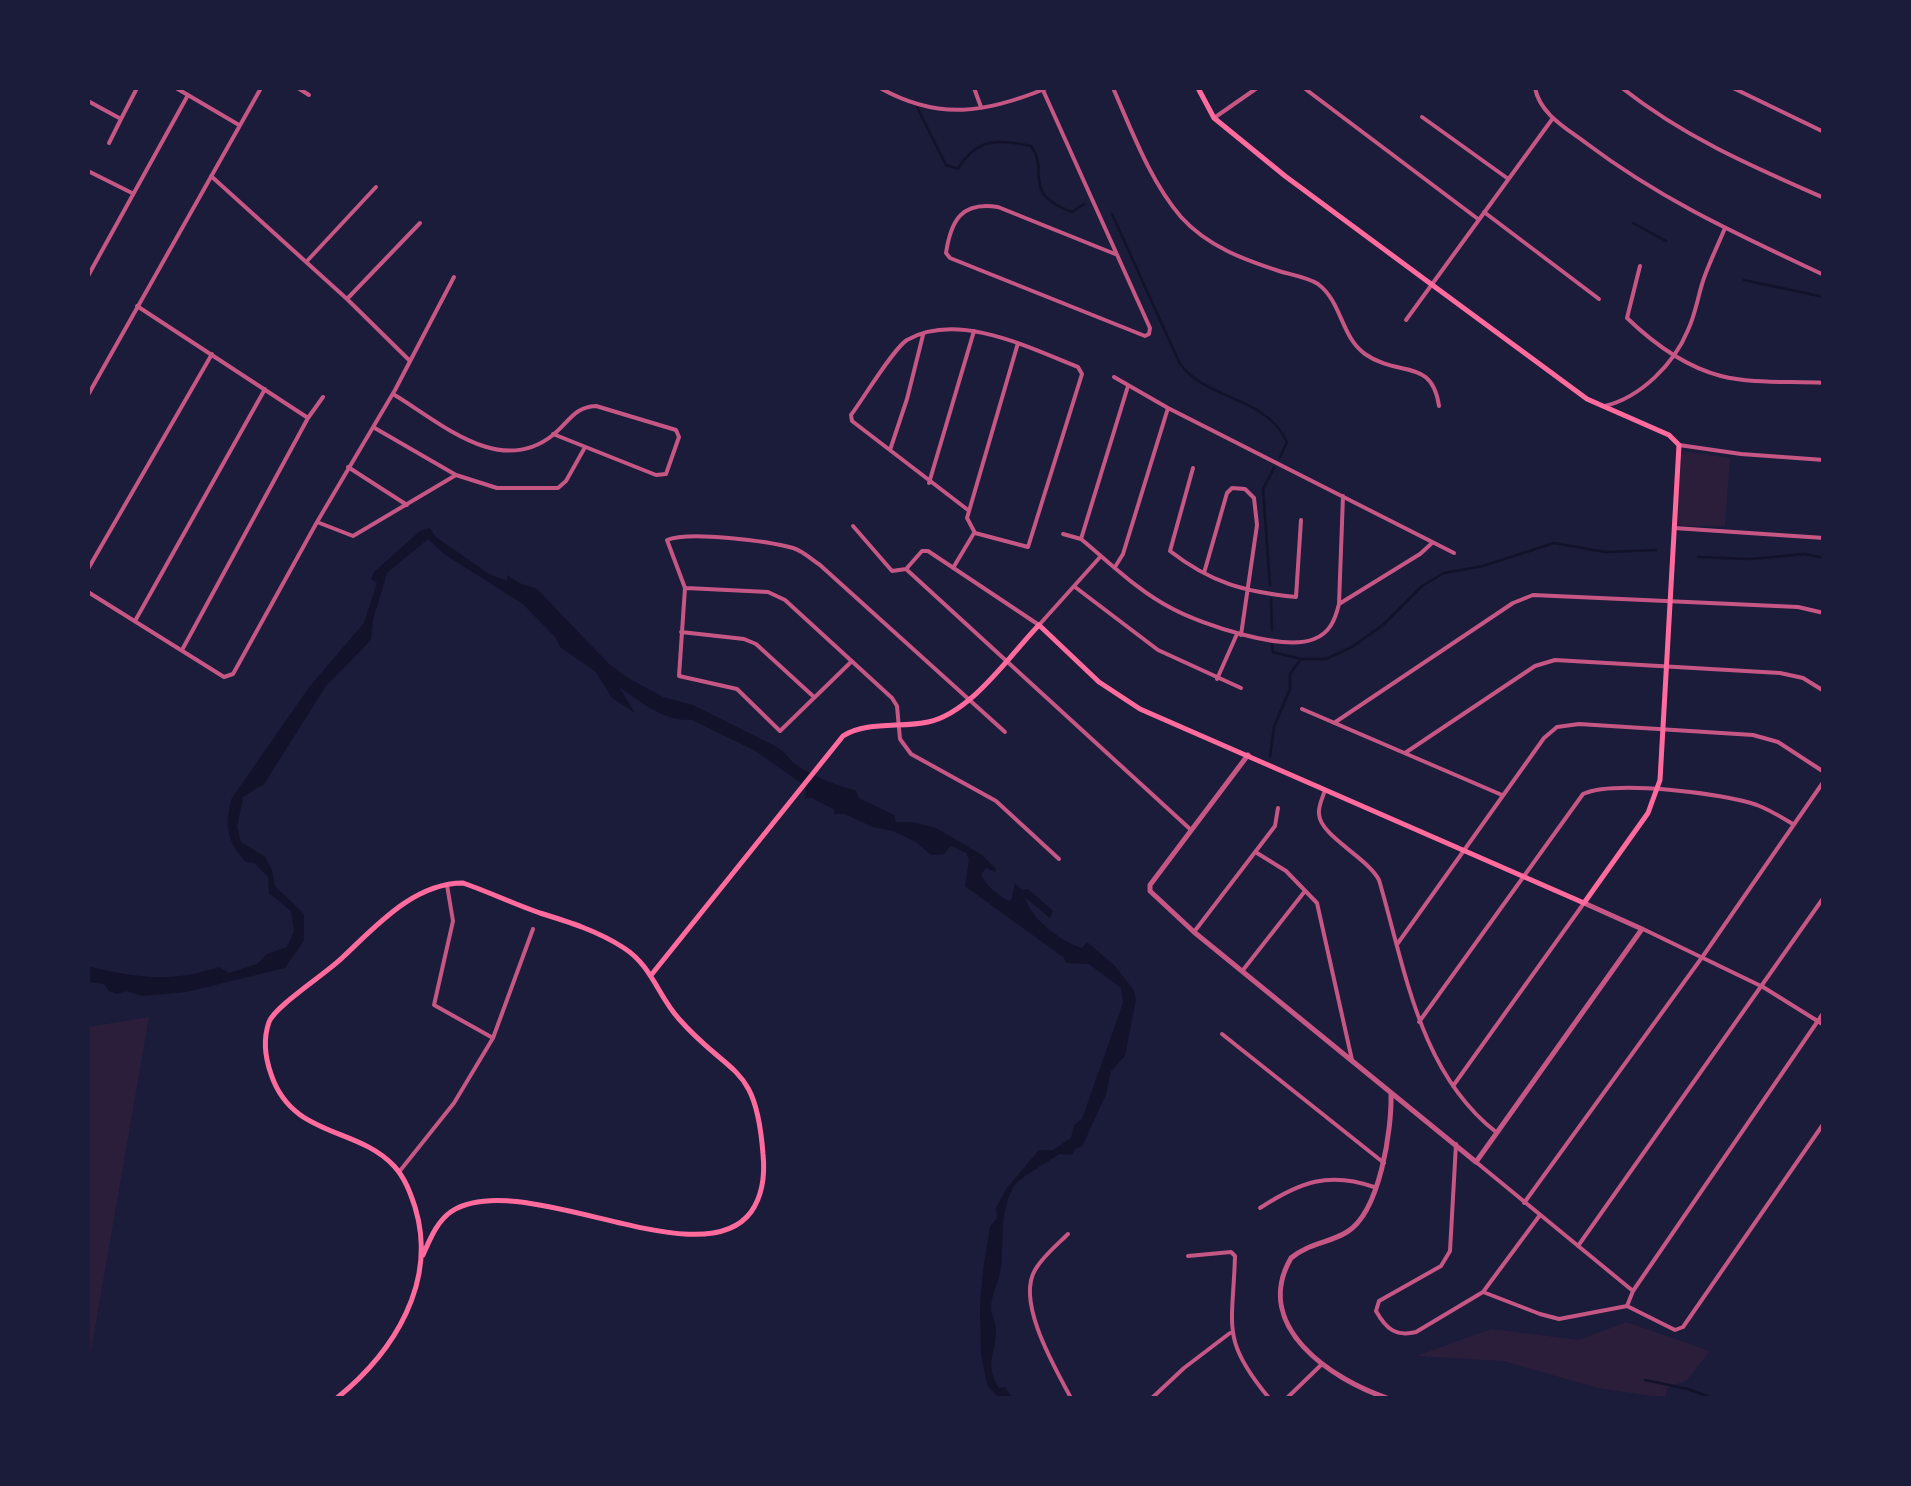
<!DOCTYPE html>
<html>
<head>
<meta charset="utf-8">
<style>
	body { margin:0 }
	#map { position:relative; width:1911px; height:1486px; overflow:hidden; background:#1b1b3a; font-family:"Roboto Condensed",sans-serif }
	canvas { display:block }
	.frame { position:absolute; inset:0; border:90px solid #1b1b3a; pointer-events:none }
</style>
</head>
<body>
<div id="map">
<canvas width="1911" height="1486"></canvas>
<div class="frame"></div>
</div>
<script>
const c = document.querySelector('canvas').getContext('2d');
c.lineJoin = 'round';
function paint(path, color) { c.fillStyle = color; c.fill(path, 'evenodd'); }
function stroke(path, color, width, dash) { c.strokeStyle = color; c.lineWidth = width; c.lineCap = dash ? 'butt' : 'round'; c.setLineDash(dash || []); c.stroke(path); }
paint(new Path2D(`
	M1682,451L1730,458L1725,526H1682L1676,521Z
	M149,1017L88,1368V1027Z
	M1626,1322L1710,1351L1687,1380L1667,1388L1665,1398L1598,1388L1503,1361L1416,1356L1491,1329L1579,1340Z`), '#2a1e3b');
paint(new Path2D(`
	M430,528L436,537L489,574L507,581V575L519,583L537,589L609,664L628,678L663,697L693,705L777,747C785,752 788,758 794,763C807,774 839,787 855,790L859,798L894,815L896,822H912L936,828L982,855L996,869L995,872L986,868L981,874C983,883 1000,897 1009,901L1012,898L1015,883L1022,890L1028,889L1053,911L1050,918L1025,897C1030,918 1061,942 1082,948L1087,942L1114,965L1133,989L1136,999L1125,1056L1111,1071L1106,1094L1082,1147L1076,1148L1072,1155L1059,1154C1050,1161 1019,1178 1015,1185C999,1208 1004,1243 1001,1268C999,1283 988,1299 992,1314C993,1319 996,1323 996,1328C997,1352 983,1364 999,1388L1005,1387L1013,1398H999L987,1385L981,1354L980,1304L984,1263L990,1227L997,1218L996,1208L1006,1189L1039,1150H1053L1071,1138L1074,1125L1082,1119L1123,1003L1121,988L1089,964L1067,963L1063,957L965,886L969,860L966,853L951,846L944,854L931,855L916,842L893,831L873,827L845,814H834L835,810L812,798H805L806,790L801,783L754,750L692,720C662,721 642,702 619,687L635,713L612,698L596,672L560,647L556,638L523,604L444,554L428,539L387,573L373,620L371,640L326,686L264,784L243,797L237,827L241,842L265,857L272,870L275,886L304,914V940L285,968L186,992L142,996L126,991L117,994L109,991L104,984L88,982V966C135,978 173,983 219,967L229,973L257,964L267,954L287,947L294,931L291,911L269,893L268,877L254,863L246,862C227,842 224,825 232,798L310,686L364,623L377,583L371,579L374,572L420,531Z`), '#12122b');
stroke(new Path2D(`
	M917,107L946,165L958,169C976,138 998,139 1031,146C1050,171 1020,193 1072,212L1084,204
	M1112,214L1180,364C1208,401 1266,396 1287,442L1280,457
	M1633,223L1666,241
	M1744,280L1824,297
	M1698,557L1751,559L1805,554L1824,558
	M1270,585L1263,489L1274,468
	M1271,599L1272,630
	M1301,659H1326L1352,647L1383,625L1422,586L1444,573L1483,566L1554,543L1605,552L1656,550
	M1270,756L1274,727L1290,689V674L1301,659L1273,652L1272,645
	M1645,1380L1688,1389L1712,1398`), '#12122b', 2.5);
stroke(new Path2D(`
	M176,88L239,125
	M298,88L309,95
	M880,88C939,121 986,113 1047,88
	M974,88L981,107
	M1042,88L1150,328L1149,334L1145,336L950,258L946,253C951,220 962,201 998,207L1115,254
	M1113,88C1132,131 1150,181 1181,217C1208,247 1245,260 1282,272C1293,275 1309,278 1318,284C1342,302 1341,337 1365,354C1399,378 1432,357 1439,406
	M1304,88L1478,219
	M1535,88C1540,114 1566,128 1586,143C1663,201 1737,234 1824,275
	M1622,88C1686,138 1749,165 1824,198
	M1733,88L1824,132
	M88,101L121,119L137,88
	M1422,117L1507,178
	M1214,118L1257,88
	M109,143L121,119
	M88,171L132,193
	M211,176L347,299L409,360
	M1484,212L1599,299
	M308,260L376,187
	M1640,266L1627,318C1652,342 1686,367 1721,376C1752,384 1791,381 1824,383
	M88,276L188,95
	M347,299L420,223
	M137,306L308,418
	M1406,320L1553,118
	M1114,377L1168,408L1454,553
	M393,394C440,422 499,478 553,435C569,422 574,407 596,406L676,430L679,437L666,474L656,475L553,434
	M88,395L261,88
	M1605,406C1641,397 1674,364 1688,330C1696,313 1698,295 1704,278C1710,261 1718,245 1725,228
	M373,427L456,475L497,488H558L566,481L584,449
	M1679,445L1741,454L1824,460
	M890,450L907,399L923,335
	M348,467L407,505
	M1193,468L1170,551C1211,583 1245,592 1296,597L1301,520
	M929,483L974,331
	M968,510L852,421L851,415C863,399 893,349 907,340C958,311 1030,348 1078,367L1082,374L1028,547L975,533L967,518L1018,343
	M317,522L353,536L456,475
	M853,526L892,571L906,569
	M1674,528L1824,538
	M1063,534L1081,539C1110,563 1139,592 1173,609C1201,624 1283,652 1314,639C1330,633 1335,620 1339,604L1343,496
	M1081,539L1128,386
	M1115,567L1123,554L1168,408
	M907,568L922,551H928L1039,625L1101,556
	M953,568L974,533
	M88,569L212,354
	M906,569L1190,829
	M1204,573L1227,493L1232,488L1245,489L1254,498L1257,525L1241,635
	M1075,587L1158,650L1241,688
	M686,588L768,592L785,600L892,698L897,706L900,739L911,754L996,801L1059,859
	M88,592L224,677L233,674L317,522L395,390L454,277
	M1339,604L1420,554L1431,544
	M135,621L265,389
	M681,632L744,639L756,644L814,697
	M182,650L308,418L323,397
	M851,662L780,731L737,689L679,676L685,588L667,540C689,531 768,541 793,548C803,551 811,559 820,565L1005,732
	M1217,679L1237,634
	M1302,709L1502,795
	M1334,723L1513,603L1533,595L1798,607L1824,613
	M1405,753L1535,666L1555,660L1780,673L1803,678L1824,691
	M1325,790C1323,797 1318,806 1319,814C1320,836 1367,857 1379,880C1405,968 1419,1072 1496,1132
	M1257,853L1286,871L1317,903L1352,1060
	M447,885L453,921L434,1005L493,1038
	M1643,929L1763,987L1824,1025
	M1194,932L1275,826L1278,808
	M1398,943L1544,738L1557,727L1579,724L1753,735L1778,742L1824,772
	M1243,970L1305,891
	M1419,1022L1583,794C1614,780 1723,793 1757,805C1770,810 1781,817 1793,824
	M1222,1034L1384,1163
	M1453,1086L1584,903
	M1456,1144L1450,1251L1441,1266L1379,1301L1376,1311C1386,1329 1396,1337 1416,1332L1483,1292L1540,1215
	M1476,1162L1633,1291
	M399,1172L454,1103L493,1038L533,929
	M1524,1203L1703,956L1824,781
	M1260,1208C1300,1182 1329,1171 1374,1187
	M1068,1234C1057,1245 1043,1256 1035,1270C1016,1302 1055,1368 1071,1398
	M1578,1246L1824,897
	M1188,1256L1231,1252L1235,1256C1233,1327 1220,1339 1269,1398
	M1483,1292L1540,1314L1559,1319L1627,1306L1633,1291L1824,1012
	M1627,1306L1675,1330L1683,1327L1824,1123
	M1152,1398L1184,1368L1230,1333
	M1287,1398L1321,1365`), '#c65784', 4);
stroke(new Path2D(`
	M1248,755L1150,885V891L1194,932L1476,1162L1642,929L1584,903
	M1387,1398C1333,1380 1251,1327 1291,1258C1307,1244 1329,1243 1347,1232C1380,1212 1392,1129 1391,1094`), '#c65784', 5);
stroke(new Path2D(`
	M652,974L843,736C866,721 902,728 928,722C971,713 1009,656 1039,625L1099,682L1140,709L1584,903L1648,813L1660,780L1679,445L1669,435L1587,399L1431,284L1285,176L1214,118L1198,88
	M337,1398C394,1352 438,1282 415,1207C410,1192 405,1178 394,1166C357,1126 292,1138 271,1074C265,1057 263,1039 269,1022C275,1006 327,973 343,957C376,926 414,883 463,883C489,892 514,904 540,913C569,922 598,931 624,948C652,966 658,996 679,1019C731,1078 756,1062 763,1154C765,1174 763,1195 751,1212C701,1280 523,1167 452,1211C437,1221 430,1239 423,1255`), '#ff6b9d', 5);
</script>
</body>
</html>
